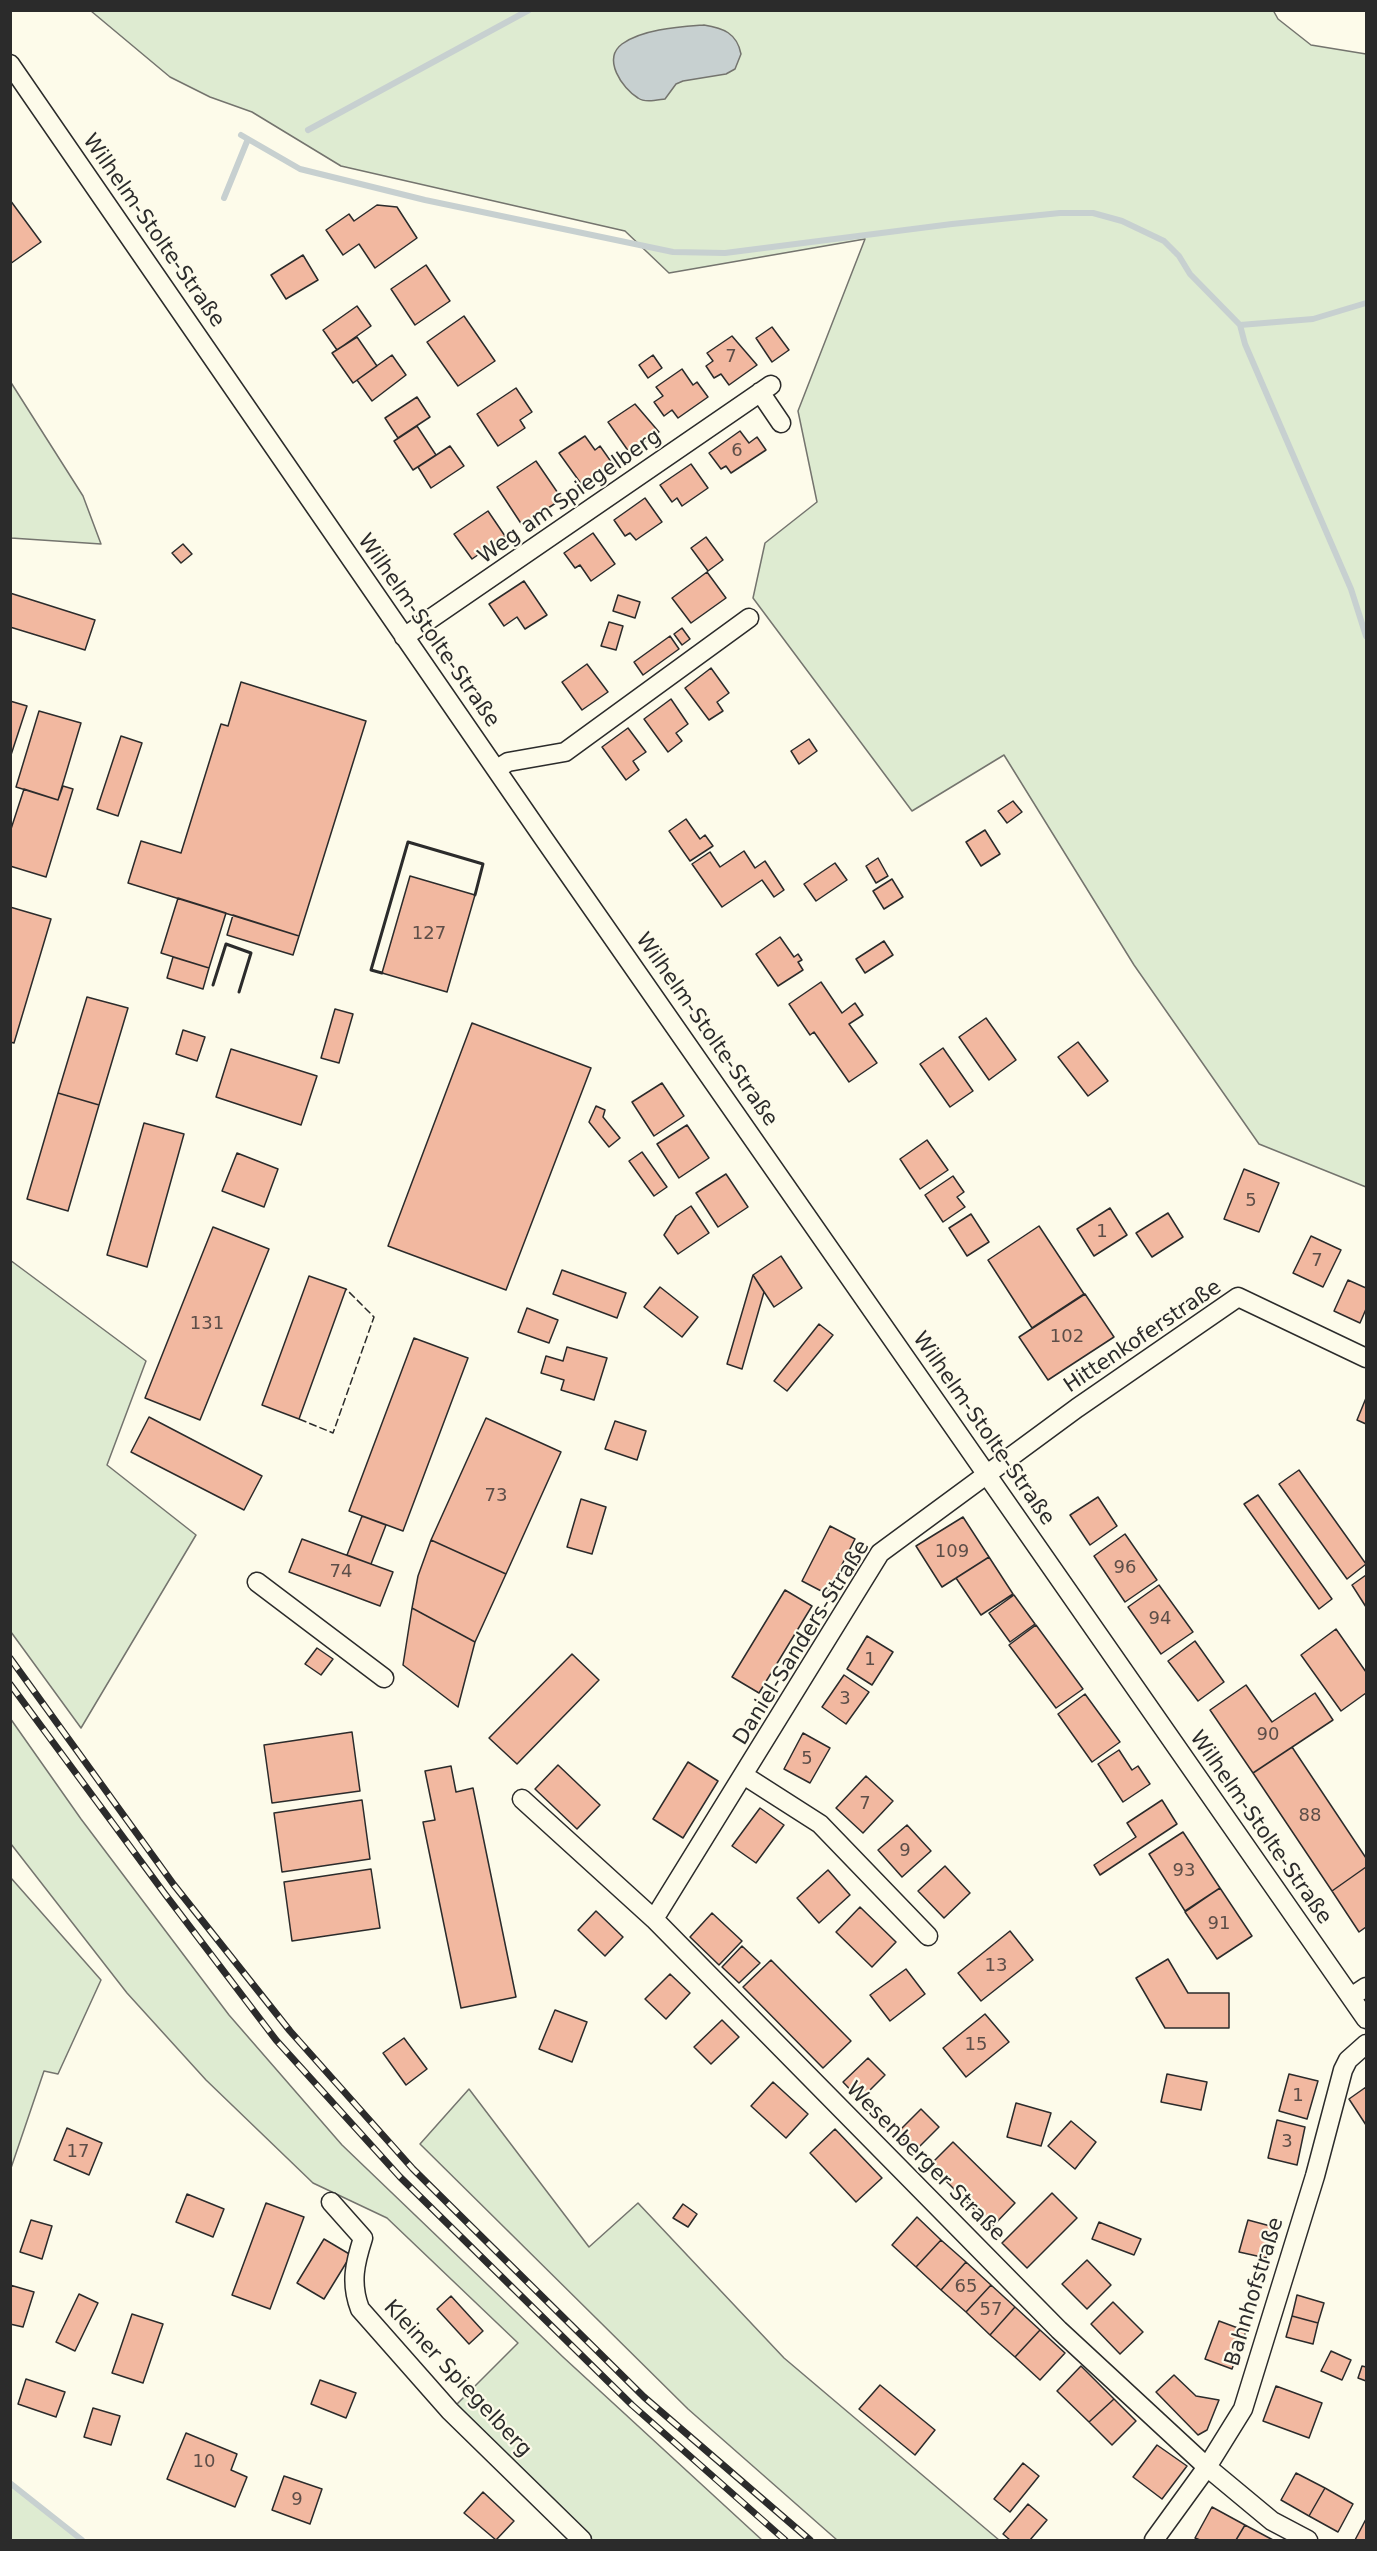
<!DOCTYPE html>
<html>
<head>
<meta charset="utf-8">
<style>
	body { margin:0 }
	#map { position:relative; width:1377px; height:2551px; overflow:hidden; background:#fdfbea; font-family:"DejaVu Sans",sans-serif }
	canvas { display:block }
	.frame { position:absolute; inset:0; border:12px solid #2b2b2b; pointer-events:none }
</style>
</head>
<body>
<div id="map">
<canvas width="1377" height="2551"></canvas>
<div class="frame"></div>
</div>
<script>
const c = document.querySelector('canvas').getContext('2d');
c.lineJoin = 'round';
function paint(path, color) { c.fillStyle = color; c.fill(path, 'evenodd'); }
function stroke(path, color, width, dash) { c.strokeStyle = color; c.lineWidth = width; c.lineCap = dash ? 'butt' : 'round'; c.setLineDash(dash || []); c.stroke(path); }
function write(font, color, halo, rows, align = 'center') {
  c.font = font + ' "DejaVu Sans",sans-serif'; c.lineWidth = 4.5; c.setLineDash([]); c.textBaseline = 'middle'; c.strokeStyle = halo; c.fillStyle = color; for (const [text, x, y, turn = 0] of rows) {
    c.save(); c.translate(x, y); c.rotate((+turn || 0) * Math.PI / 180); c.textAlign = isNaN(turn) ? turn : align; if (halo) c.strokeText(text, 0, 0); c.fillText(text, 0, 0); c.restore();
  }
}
const green = new Path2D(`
	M1273,10L1278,19L1311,45L1366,54V1187L1259,1144L1134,965L1004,755L912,811L753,598L765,543L817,502L798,411L865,239L669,273L625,231L341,166L252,112L210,97L170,77L91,11Z
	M10,381L83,496L101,544L11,538Z
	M10,1260L146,1361L107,1465L196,1535L81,1728L11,1632Z
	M10,1718L81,1819L229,2015L342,2145L563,2357L762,2540H582L450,2411L518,2343L387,2218L313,2183L206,2080L127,1993L11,1844Z
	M11,1878L101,1980L58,2074L44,2071L11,2168Z
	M469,2089L589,2247L638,2203L784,2358L999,2540H837L688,2409L420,2144Z
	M10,2483H11L82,2540H11Z`);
paint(green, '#deebd1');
stroke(green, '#74746e', 1.5);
const water = new Path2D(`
	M704,25C723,28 737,33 741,54L735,69L726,74L683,81L676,84L665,99C657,100 645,103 638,98C622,88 602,59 622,44C643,29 679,27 704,25Z`);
paint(water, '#c7d0d0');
stroke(water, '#74746e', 1.5);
stroke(new Path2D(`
	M308,130L529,10
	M241,135L300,169L425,200L673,252L725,253L952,224L1060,213H1093L1122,221L1164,241L1179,256L1190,274L1240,325L1245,344L1351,589L1366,636
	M224,198L248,139
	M1240,325L1313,319L1366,303
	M10,2483L82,2540`), '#c7d0d0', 6);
const building = new Path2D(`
	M10,200L41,242L10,264Z
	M377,205L397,207L417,238L375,268L359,244L343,255L326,230L349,214L354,221Z
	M303,255L318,280L286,299L271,275Z
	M426,265L450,301L415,325L391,289Z
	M357,306L371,326L337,350L323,330Z
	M464,316L495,361L458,386L427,342Z
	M772,327L789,350L772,362L756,338Z
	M732,336L757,365L729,385L721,374L714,378L706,366L713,361L707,353Z
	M357,337L377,366L353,383L332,353Z
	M392,355L406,375L372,401L357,380Z
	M653,355L662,368L648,378L639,365Z
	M682,369L693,385L697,382L708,397L678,418L672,410L664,416L654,402L663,396L656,387Z
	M516,388L532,412L520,420L525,428L498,446L477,414Z
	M417,397L430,417L398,438L385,418Z
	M635,404L659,432L629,452L608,422Z
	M417,426L436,455L413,470L394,441Z
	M740,431L749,443L757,437L766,450L731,473L726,466L721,469L709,453Z
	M585,436L595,450L600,446L612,463L582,485L559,453Z
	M450,446L464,466L431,488L418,467Z
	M536,461L562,499L522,525L497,487Z
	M691,464L708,488L682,506L677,498L672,502L660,485Z
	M645,498L662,522L636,540L630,533L625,536L614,520Z
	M488,511L505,536L472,559L454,534Z
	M593,533L615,564L591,581L580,565L575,568L564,553Z
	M706,537L723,560L708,571L691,548Z
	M183,544L192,554L181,563L172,553Z
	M707,572L726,598L691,623L672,598Z
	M524,581L547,615L525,629L517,617L504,626L489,604Z
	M10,593L95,620L85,650L10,627Z
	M618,595L640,602L635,618L613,611Z
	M609,622L623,626L616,650L601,646Z
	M682,628L690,639L682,645L674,634Z
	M670,636L679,649L643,675L634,662Z
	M587,664L608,692L582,710L562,682Z
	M711,668L729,693L717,702L723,711L709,720L685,688Z
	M241,682L366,721L299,936L128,883L141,841L181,853L221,724L228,726Z
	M671,699L688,724L676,733L682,741L668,752L644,719Z
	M10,701L27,706L10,758Z
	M39,711L81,723L58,800L16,787Z
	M628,728L646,752L633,761L639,770L626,780L602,747Z
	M121,736L142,743L118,816L97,809Z
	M809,739L817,751L799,764L791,751Z
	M63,786L73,789L46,877L10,866V832L24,789L58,800Z
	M1013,801L1022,812L1007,823L998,811Z
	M686,819L700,839L705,835L713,846L690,861L669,831Z
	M985,830L1000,854L981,866L966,842Z
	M744,851L755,868L765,861L784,890L774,897L762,880L722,907L692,864L710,852L720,867Z
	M878,858L888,876L876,883L866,866Z
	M835,863L847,880L816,901L804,884Z
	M410,876L475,895L447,992L382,973Z
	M892,879L903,897L884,909L873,891Z
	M178,898L226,913L209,968L161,953Z
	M10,907L51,919L14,1043L10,1042Z
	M233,915L299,936L293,955L227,935Z
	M780,937L794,957L798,954L802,960L798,962L803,970L778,986L756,954Z
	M884,941L893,955L865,973L856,959Z
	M173,957L209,968L203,989L167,978Z
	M821,982L842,1013L855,1003L863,1015L849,1024L877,1063L849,1082L814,1032L810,1035L789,1004Z
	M87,997L128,1008L99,1105L58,1093Z
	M335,1009L353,1014L339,1063L321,1058Z
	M986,1018L1016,1060L989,1080L959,1037Z
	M472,1023L591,1068L506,1290L388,1246Z
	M183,1030L205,1037L197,1061L176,1054Z
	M1078,1042L1108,1081L1088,1096L1058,1057Z
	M943,1048L973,1091L950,1107L920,1064Z
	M231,1049L317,1076L301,1125L216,1097Z
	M662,1083L684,1116L654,1136L632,1102Z
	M58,1093L99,1105L68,1211L27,1199Z
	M596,1106L605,1110L603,1117L620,1138L609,1147L589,1122Z
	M144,1123L184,1134L147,1267L107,1255Z
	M687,1125L709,1158L679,1178L657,1144Z
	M927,1140L948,1170L920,1189L900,1159Z
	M642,1152L667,1187L654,1196L629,1161Z
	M237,1153L278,1169L264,1207L222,1191Z
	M1244,1169L1279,1183L1259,1232L1224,1219Z
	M726,1174L748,1207L718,1227L696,1193Z
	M953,1176L964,1192L957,1197L965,1207L943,1222L925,1195Z
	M691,1206L709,1233L678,1254L664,1235L676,1216Z
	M1110,1208L1127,1235L1094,1256L1077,1229Z
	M1168,1213L1183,1237L1152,1257L1136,1233Z
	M971,1214L989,1242L967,1256L949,1228Z
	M1039,1226L1084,1294L1032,1328L988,1260Z
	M213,1227L269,1249L200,1420L145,1398Z
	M1311,1236L1341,1250L1323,1287L1293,1273Z
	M781,1256L802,1288L774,1307L753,1275Z
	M562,1270L626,1293L617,1318L553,1294Z
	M753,1275L764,1292L742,1369L727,1364Z
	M309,1276L346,1289L299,1419L262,1405Z
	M1348,1280L1366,1288V1309L1360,1323L1334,1311Z
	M660,1287L698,1317L682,1337L644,1307Z
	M1085,1294L1114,1337L1048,1380L1019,1337Z
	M527,1308L558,1320L549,1343L518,1332Z
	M819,1324L833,1335L787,1391L774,1381Z
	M414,1338L468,1358L403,1531L349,1511Z
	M567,1347L607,1358L594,1400L561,1390L564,1380L541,1373L546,1356L563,1361Z
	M1366,1398V1424L1357,1420Z
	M149,1417L262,1476L244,1510L131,1452Z
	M486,1418L561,1452L506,1574L431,1540Z
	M615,1421L646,1431L637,1460L605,1449Z
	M1299,1470L1366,1564L1347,1579L1279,1484Z
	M1258,1495L1332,1599L1319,1609L1244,1504Z
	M1098,1497L1117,1526L1090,1545L1070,1515Z
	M581,1499L606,1507L592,1554L567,1547Z
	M362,1516L386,1525L371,1564L347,1555Z
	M963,1517L989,1557L942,1587L916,1546Z
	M830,1526L855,1539L827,1594L802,1581Z
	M1125,1534L1157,1580L1125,1602L1094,1556Z
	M302,1539L393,1572L380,1606L289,1572Z
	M431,1540L506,1574L475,1642L412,1608L418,1576Z
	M989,1557L1013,1594L981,1615L956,1578Z
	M1366,1575V1607L1352,1585Z
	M1159,1585L1193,1632L1161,1654L1128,1607Z
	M785,1590L812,1606L759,1693L732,1677Z
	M1014,1595L1035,1624L1010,1642L989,1613Z
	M412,1608L475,1642L458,1707L403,1665Z
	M1036,1625L1083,1689L1056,1708L1009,1645Z
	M1336,1629L1366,1672V1693L1341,1711L1301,1655Z
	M867,1636L893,1652L872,1685L847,1669Z
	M1195,1641L1224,1682L1198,1701L1168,1661Z
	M317,1648L333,1659L321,1675L305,1664Z
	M572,1654L599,1680L517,1764L489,1738Z
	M844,1675L869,1692L846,1724L822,1707Z
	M1246,1685L1272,1722L1315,1693L1333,1720L1253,1773L1210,1710Z
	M1085,1694L1120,1742L1092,1762L1058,1714Z
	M352,1732L360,1791L272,1803L264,1745Z
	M803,1733L830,1748L810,1783L784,1769Z
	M1292,1747L1366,1858V1867L1332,1891L1253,1773Z
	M1119,1750L1132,1770L1138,1766L1150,1784L1123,1802L1098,1764Z
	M688,1762L718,1781L683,1838L653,1819Z
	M558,1765L600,1805L577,1829L535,1789Z
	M451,1766L456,1792L473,1788L516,1997L461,2008L423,1822L435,1820L425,1771Z
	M866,1776L893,1801L863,1833L836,1808Z
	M362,1800L370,1859L282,1872L274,1813Z
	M1162,1800L1177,1824L1100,1875L1094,1865L1136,1837L1127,1823Z
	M760,1808L784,1825L756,1863L732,1846Z
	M907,1825L931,1851L902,1877L878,1850Z
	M1183,1832L1220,1888L1185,1911L1149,1854Z
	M945,1866L970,1893L944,1918L918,1891Z
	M1366,1867V1927L1359,1932L1332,1891Z
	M371,1869L380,1928L292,1941L284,1882Z
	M828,1870L850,1895L819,1923L797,1898Z
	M1220,1888L1252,1936L1217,1959L1185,1912Z
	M860,1907L896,1942L872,1967L836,1932Z
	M596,1911L623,1937L605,1956L578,1930Z
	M712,1913L742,1941L719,1965L690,1937Z
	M1010,1931L1033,1960L981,2001L958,1973Z
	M742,1946L760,1963L739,1983L722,1967Z
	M1168,1959L1188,1993H1229V2028H1165L1136,1978Z
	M771,1960L851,2041L823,2068L743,1987Z
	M906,1969L925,1994L890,2021L870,1995Z
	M670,1974L690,1993L666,2019L645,1999Z
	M555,2010L587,2022L572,2062L539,2049Z
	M985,2014L1009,2042L966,2077L943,2048Z
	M722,2020L739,2037L711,2064L694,2047Z
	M404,2038L427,2069L406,2085L383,2053Z
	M868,2058L885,2075L860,2100L843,2082Z
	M1167,2074L1207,2082L1201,2110L1161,2102Z
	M1289,2074L1318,2081L1307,2119L1279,2111Z
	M773,2082L808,2114L786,2138L751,2106Z
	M1366,2087V2125L1349,2099Z
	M1016,2103L1051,2113L1041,2146L1007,2137Z
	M921,2109L939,2127L915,2151L897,2133Z
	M1277,2120L1305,2127L1297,2165L1268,2158Z
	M1071,2121L1096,2142L1075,2169L1048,2146Z
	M67,2128L102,2143L89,2175L54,2160Z
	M835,2129L882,2178L856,2202L810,2153Z
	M953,2142L1015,2203L992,2227L930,2165Z
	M1052,2193L1077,2218L1027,2268L1002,2243Z
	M187,2194L224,2209L213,2237L176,2222Z
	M266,2203L304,2217L270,2309L232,2295Z
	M683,2204L697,2214L688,2227L673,2218Z
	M917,2217L941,2240L916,2267L892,2245Z
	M31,2220L52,2226L42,2259L20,2252Z
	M1248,2220L1274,2227L1266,2258L1239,2252Z
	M1099,2222L1141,2239L1134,2255L1092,2239Z
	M324,2239L351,2255L324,2299L297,2283Z
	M941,2240L966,2262L941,2290L916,2267Z
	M1087,2260L1111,2285L1087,2309L1062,2284Z
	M966,2262L991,2285L966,2312L941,2290Z
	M10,2285L34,2292L23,2327L10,2324Z
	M991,2285L1015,2307L990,2335L966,2312Z
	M79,2294L98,2303L75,2351L56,2342Z
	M1297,2295L1324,2303L1318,2323L1292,2316Z
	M451,2296L483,2331L469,2344L437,2309Z
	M1113,2302L1143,2332L1120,2354L1091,2324Z
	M1015,2307L1040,2330L1015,2357L990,2335Z
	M132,2314L163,2324L143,2383L112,2373Z
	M1292,2316L1318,2323L1313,2344L1286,2337Z
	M1219,2321L1246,2331L1232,2369L1205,2359Z
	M1040,2330L1065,2353L1040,2380L1015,2357Z
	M1331,2351L1351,2360L1342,2380L1321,2371Z
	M1081,2366L1114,2399L1089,2422L1057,2391Z
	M1362,2366L1366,2367V2381L1358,2378Z
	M1174,2375L1196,2396L1219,2400L1207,2430L1198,2435L1156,2392Z
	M26,2379L65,2392L56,2417L18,2404Z
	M320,2380L356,2393L346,2418L311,2404Z
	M880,2385L935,2430L915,2455L859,2409Z
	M1276,2386L1322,2403L1309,2438L1263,2421Z
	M1114,2399L1136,2421L1112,2445L1089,2422Z
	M93,2408L120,2416L111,2445L84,2437Z
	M186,2433L237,2454L231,2470L247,2477L235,2507L167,2479Z
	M1157,2445L1187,2466L1162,2499L1133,2477Z
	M1023,2463L1039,2476L1010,2512L994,2499Z
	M1296,2473L1325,2488L1309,2516L1281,2500Z
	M284,2476L322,2489L310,2524L272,2510Z
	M1325,2488L1353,2504L1338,2532L1309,2516Z
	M483,2492L514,2521L496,2540L464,2513Z
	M1028,2504L1047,2520L1030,2540H1010L1003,2534Z
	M1212,2507L1245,2525L1236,2540H1200L1195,2538Z
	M1366,2519V2540H1355Z
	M1245,2525L1273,2540H1236Z`);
paint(building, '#f2b8a0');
stroke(building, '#2b2b2b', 1.5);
const minor = new Path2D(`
	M10,64L544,839L1366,2019
	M760,392L781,423
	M404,637L771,385
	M497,769L508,762L565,752L749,618
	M257,1582L384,1678
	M745,1776L820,1824L928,1936
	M522,1799L654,1919L1059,2330L1207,2467L1272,2521L1308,2540
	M654,1919L880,1553L1077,1408L1238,1297L1366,1358
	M1351,1997L1366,1987
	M331,2202L363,2238C355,2263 350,2283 360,2309L450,2411L582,2540
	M1154,2540L1207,2467L1243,2409L1315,2176L1343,2070L1348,2060L1366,2044`);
stroke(minor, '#2b2b2b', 21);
stroke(minor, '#fdfbea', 18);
const rail = new Path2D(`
	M10,1658L174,1885L290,2031L413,2169L644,2397L810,2540
	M10,1684L165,1894L276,2040L400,2177L632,2405L785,2540`);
stroke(rail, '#2b2b2b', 7);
stroke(rail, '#fdfbea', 4.5, [14]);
stroke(new Path2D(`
	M299,1419L333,1433L374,1317L346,1289`), '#2b2b2b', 1.5, [8, 3]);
stroke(new Path2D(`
	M382,973L371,970L408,842L483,864L475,895
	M213,985L226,944L251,953L239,992`), '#2b2b2b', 3);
write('18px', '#5d4e48', null, [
	["7",731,357],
	["6",737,451],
	["127",429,934],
	["5",1251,1201],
	["1",1102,1232],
	["7",1317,1261],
	["131",207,1324],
	["102",1067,1337],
	["73",496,1496],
	["109",952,1552],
	["96",1125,1568],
	["74",341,1572],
	["94",1160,1619],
	["1",870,1660],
	["3",845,1699],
	["90",1268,1735],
	["5",807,1759],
	["7",865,1804],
	["88",1310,1816],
	["9",905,1851],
	["93",1184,1871],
	["91",1219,1924],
	["13",996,1966],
	["15",976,2045],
	["1",1298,2096],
	["3",1287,2142],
	["17",78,2152],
	["65",966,2287],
	["57",991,2310],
	["10",204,2462],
	["9",297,2500]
]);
write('21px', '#2b2b2b', '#fdfbea', [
	["Wilhelm-Stolte-Straße",153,231,55],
	["Weg am Spiegelberg",570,497,-35],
	["Wilhelm-Stolte-Straße",428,631,55],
	["Wilhelm-Stolte-Straße",706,1030,55],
	["Hittenkoferstraße",1143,1337,-34],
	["Wilhelm-Stolte-Straße",983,1429,55],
	["Daniel-Sanders-Straße",802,1643,-58],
	["Wilhelm-Stolte-Straße",1260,1828,55],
	["Wesenberger Straße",925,2162,45],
	["Bahnhofstraße",1255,2292,-73],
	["Kleiner Spiegelberg",457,2379,47]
]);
</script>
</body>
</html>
